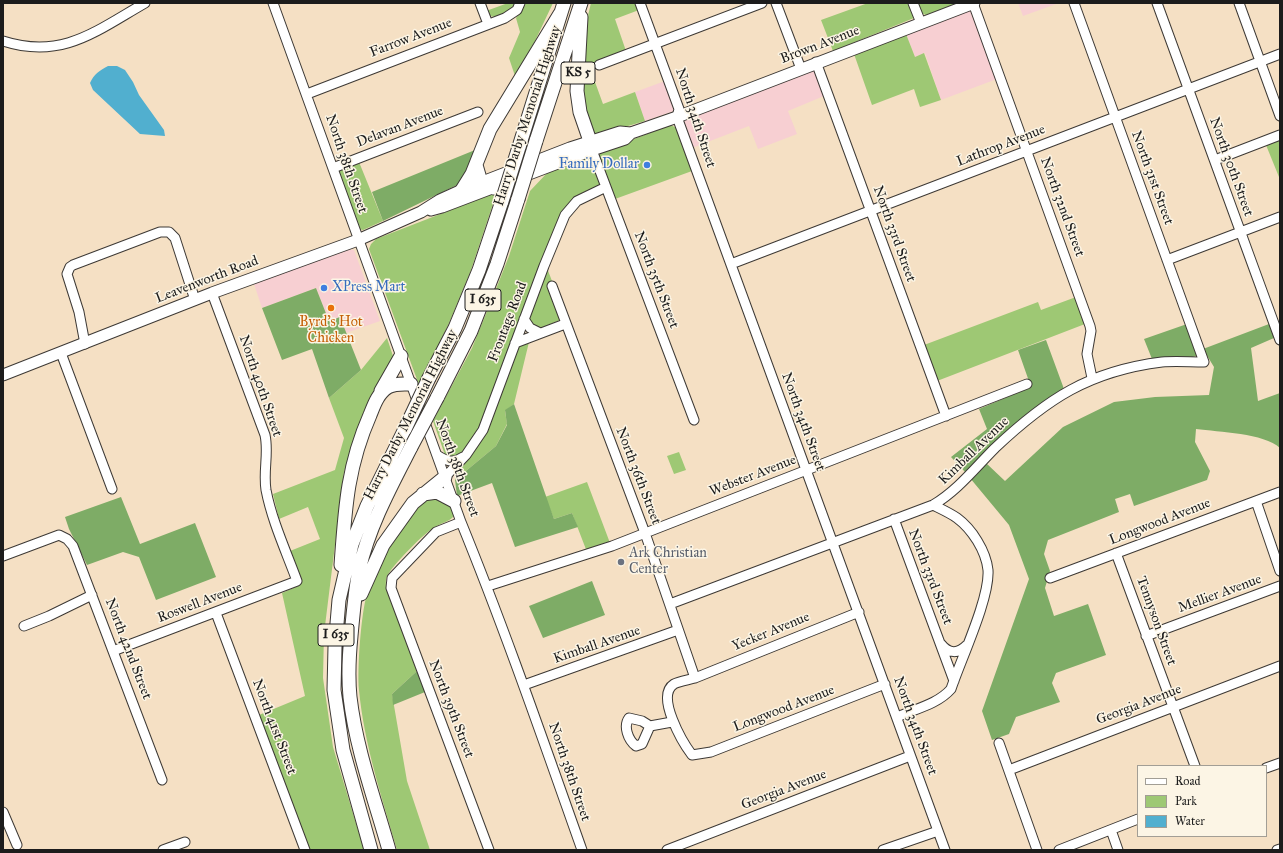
<!DOCTYPE html>
<html>
<head>
<meta charset="utf-8">
<style>
	body { margin:0 }
	#map { position:relative; width:1283px; height:853px; overflow:hidden; background:#f5e0c4; font-family:"IM FELL Great Primer",serif }
	canvas { display:block }
	.frame { position:absolute; inset:0; border:4px solid #1c1c1c; pointer-events:none }
	.legend { position:absolute; left:1137px; top:765px; width:130px; height:72px; box-sizing:border-box; background:#fcf5e5; border:1px solid #a29e95; margin:0; padding:5px 7px; list-style:none; font-size:12px; color:#1c1c1c }
	.legend li { display:flex; align-items:center; gap:8px; height:20px }
	.legend b { width:20px; border:1px solid #a29e95 }
</style>
</head>
<body>
<div id="map">
<canvas width="1283" height="853"></canvas>
<div class="frame"></div>
<ul class="legend">
<li><b style="height:5px;background:#fff"></b>Road</li>
<li><b style="height:11px;background:#9ec874"></b>Park</li>
<li><b style="height:11px;background:#51afcf"></b>Water</li>
</ul>
</div>
<script>
const c = document.querySelector('canvas').getContext('2d');
c.lineJoin = 'round';
function paint(path, color) { c.fillStyle = color; c.fill(path, 'evenodd'); }
function stroke(path, color, width, dash) { c.strokeStyle = color; c.lineWidth = width; c.lineCap = dash ? 'butt' : 'round'; c.setLineDash(dash || []); c.stroke(path); }
function write(font, color, halo, rows, align = 'center') {
  c.font = font + ' "IM FELL Great Primer",serif'; c.lineWidth = 3; c.setLineDash([]); c.textBaseline = 'middle'; c.strokeStyle = halo; c.fillStyle = color; for (const [text, x, y, turn = 0] of rows) {
    c.save(); c.translate(x, y); c.rotate((+turn || 0) * Math.PI / 180); c.textAlign = isNaN(turn) ? turn : align; if (halo) c.strokeText(text, 0, 0); c.fillText(text, 0, 0); c.restore();
  }
}
paint(new Path2D(`
	M1018,3H1059L1023,16Z
	M971,10L997,79L941,100L925,53L915,57L906,34Z
	M812,70L815,71L824,96L788,111L797,134L758,149L749,126L692,148L683,123L685,119Z
	M665,81L675,108L674,111L645,121L635,92Z
	M348,249L354,250L380,321L346,333L340,317L329,321L316,288L262,308L254,284Z`), '#f7cfd2');
paint(new Path2D(`
	M508,3H516L510,10L498,17L488,16L486,11Z
	M526,3H553L535,41L515,76L509,58L520,32L516,18Z
	M591,3H636L639,10L615,19L626,51L591,71L603,104L635,92L645,121L601,134H595L589,129L583,111L584,32Z
	M868,3H909L914,18L833,51L821,20Z
	M917,3H958L926,15L921,13Z
	M906,34L915,57L924,53L941,100L920,107L914,89L872,105L854,54Z
	M670,125L675,127L679,131L692,171L615,199L599,156L601,152Z
	M1280,139V177H1279L1266,145Z
	M586,157L591,158L600,183L598,186L580,194L569,204L482,422L474,438L460,456L450,457L445,455L433,421L472,348L490,304L509,256L530,191L548,172Z
	M359,162L383,221L363,230L358,229L338,171Z
	M497,192L470,273L450,321L419,385L369,249L371,244L376,239Z
	M547,268L552,281L548,285L560,317V320L541,328H536L529,320V316Z
	M1076,297L1085,324L937,381L924,345L1038,302L1041,310Z
	M387,338L393,356L392,365L354,441L344,472L324,634L323,678L333,747L364,850H310L259,715L305,696L282,593L298,586L302,580L290,551L320,539L308,507L279,519L273,494L335,470L344,438L329,398L361,370Z
	M529,342L514,404L505,411L507,424L496,446L455,480V473L481,440L488,427L518,347Z
	M679,452L686,470L674,474L667,456Z
	M587,482L610,543L587,552L572,513L554,519L545,497Z
	M431,497C443,501 452,503 454,516C449,522 441,523 435,527C424,533 396,562 389,573C385,578 386,582 386,588L417,671L392,694L407,781L430,850H397C382,798 364,744 359,690C357,670 361,613 367,594C373,574 384,554 396,537C407,521 415,507 431,497Z`), '#9ec874');
paint(new Path2D(`
	M475,150L465,176L459,184L383,221L372,192Z
	M316,288L329,321L340,317L361,370L329,398L312,349L282,360L262,308Z
	M1187,324L1197,351L1196,356L1189,358L1152,359L1144,339Z
	M1269,324L1274,338L1251,348L1258,401L1280,393V448C1264,433 1219,432 1196,429L1195,442L1210,471L1207,480L1134,506L1130,494L1115,499L1119,512L1048,540L1044,554L1050,571L1045,588L1054,616L1088,604L1106,655L1056,673L1052,683L1060,702L1016,717L1009,734L992,740L982,711L1029,579L1009,525L970,478L986,463L1005,481L1063,427L1114,402L1155,397L1209,395L1214,367L1203,349Z
	M1046,340L1064,389L1032,410L1000,438L966,473L951,457L987,429L979,409L1031,387L1018,350Z
	M514,404L554,519L572,513L578,527L515,547L492,483L457,496L455,480L496,446L507,425L505,410Z
	M121,497L140,544L195,523L216,577L156,600L139,557L123,552L87,565L69,529L65,517Z
	M592,581L605,615L543,638L529,606Z
	M417,671L425,692L393,705L392,694Z`), '#7eac66');
paint(new Path2D(`
	M108,66H117L125,70L133,82L139,95L164,130L165,136L140,134L93,90L90,83C94,74 99,71 108,66Z`), '#51afcf');
const minor = new Path2D(`
	M273,3L461,522C505,630 543,740 582,850
	M480,3L488,24
	M640,3L679,109L677,117L945,850
	M776,3L801,69
	M913,3L921,23
	M973,3L1090,326L1091,331L1087,354L1092,378
	M1157,3L1280,340
	M1239,3L1280,116
	M3,41C62,60 96,31 145,3
	M816,62L946,416
	M599,65L762,3
	M307,94L505,18L517,10L520,3
	M592,150L694,420
	M1215,160L1280,135
	M333,168L478,112
	M1167,260L1280,217
	M731,264L1280,54
	M552,286L645,533L695,678
	M524,319L530,328L540,333
	M515,343L565,324
	M85,344L79,312L67,274L70,267L73,265L160,232H169L175,238L195,300
	M61,353L112,489
	M437,455C446,461 453,464 463,457
	M445,477L466,455L483,430L544,266L565,215L577,201L606,187
	M1256,501L1280,571
	M894,519L954,681
	M461,522L436,532L392,578L391,588L489,850
	M1116,553L1195,766
	M3,556L59,535L67,539L73,546L162,780
	M1050,578L1280,492
	M488,586L612,546L1027,384
	M670,604L933,505C957,491 975,468 995,448C1047,399 1089,371 1162,362C1175,361 1190,362 1204,362L1074,3
	M859,612L695,678C688,680 679,681 674,684C655,696 683,743 692,755L711,752L885,684
	M216,613L305,850
	M24,626L49,616L92,595
	M1146,636L1280,586
	M941,644C949,654 958,654 967,645
	M113,651L297,581C286,551 272,521 266,490C263,471 269,453 265,435L212,293
	M524,685L678,630
	M897,717C915,709 938,704 951,689C961,659 990,598 988,570C986,551 972,529 957,518C950,513 941,509 933,505
	M629,718L642,721L650,726L642,744L636,746C628,740 623,726 629,718Z
	M650,726L672,722
	M999,743L1037,850
	M1266,768L1280,763
	M1009,770L1280,666
	M3,812L17,845
	M1111,830L1118,850
	M163,850L185,842
	M667,850L910,756
	M883,850L938,831
	M1059,850L1138,819
	M1277,850L1280,849`);
const major = new Path2D(`
	M431,210L442,207L592,150L625,139L631,133
	M3,375L212,293L358,240L421,212L440,200L462,190L570,148L620,132L631,133L677,117L974,3`);
const highway = new Path2D(`
	M581,17L577,91L580,112L590,141
	M536,141L581,3
	M519,147L564,3
	M476,165L481,182L494,188
	M462,190L472,174L490,129L560,14
	M429,378L455,328L479,270L502,201
	M381,391L401,356
	M437,398L471,331L497,264L518,199
	M423,494L437,492L454,501
	M341,565C345,510 347,467 370,415C374,405 378,393 388,387C395,383 403,384 411,384
	M361,594L383,545L413,503L445,477
	M371,850L343,750L334,690L335,647L339,600L352,544L367,506L405,429
	M389,850C375,800 356,749 350,697C348,677 349,656 351,636C353,614 355,591 359,570C369,526 391,486 411,447`);
stroke(minor, '#3d3935', 11);
stroke(major, '#3d3935', 13);
stroke(highway, '#3d3935', 15);
stroke(minor, '#fff', 9);
stroke(major, '#fff', 11);
stroke(highway, '#fff', 13);
const highwayBridge = new Path2D(`
	M518,199L536,141
	M502,201L519,147
	M405,429L429,378
	M411,447L437,398`);
stroke(highwayBridge, '#3d3935', 15, []);
stroke(highwayBridge, '#fff', 13);
for (const [x, y, r, color] of [
	[647,165,4,"#3f7fe0"],
	[324,288,4,"#3f7fe0"],
	[331,308,4,"#e8710a"],
	[621,562,4,"#6b7280"]
]) { const dot = new Path2D(); dot.arc(x, y, r, 0, 2 * Math.PI); c.fillStyle = color; c.fill(dot); stroke(dot, '#fcf5e5', 1.5); }
for (const [x, y, w] of [
	[578,73,34],
	[483,300,36],
	[336,635,36]
]) { const box = new Path2D(); box.roundRect(x - w / 2, y - 11, w, 22, 3); c.fillStyle = '#fcf5e5'; c.fill(box); stroke(box, '#1c1c1c', 1); }
write('bold 13px', '#1c1c1c', null, [
	["KS 5",578,73],
	["I 635",483,300],
	["I 635",336,635]
]);
write('14px', '#1c1c1c', '#fcf5e5', [
	["Farrow Avenue",411,38,-21],
	["Brown Avenue",820,45,-21],
	["Harry Darby Memorial Highway",528,116,-72],
	["North 34th Street",695,118,72],
	["Delavan Avenue",400,127,-21],
	["Lathrop Avenue",1001,146,-21],
	["North 38th Street",346,164,71],
	["North 30th Street",1231,167,70],
	["North 31st Street",1152,178,70],
	["North 32nd Street",1062,207,70],
	["North 33rd Street",894,234,70],
	["Leavenworth Road",207,280,-21],
	["North 35th Street",656,280,69],
	["Frontage Road",508,322,-69],
	["North 40th Street",260,386,71],
	["Harry Darby Memorial Highway",411,415,-63],
	["North 34th Street",803,422,70],
	["Kimball Avenue",974,451,-44],
	["North 38th Street",457,468,70],
	["North 36th Street",638,476,69],
	["Webster Avenue",753,476,-21],
	["Longwood Avenue",1160,522,-21],
	["North 33rd Street",930,577,69],
	["Mellier Avenue",1220,594,-20],
	["Roswell Avenue",200,603,-21],
	["Tennyson Street",1156,621,70],
	["Yecker Avenue",771,632,-22],
	["Kimball Avenue",597,645,-19],
	["North 42nd Street",128,649,69],
	["Georgia Avenue",1139,705,-21],
	["North 39th Street",451,709,69],
	["Longwood Avenue",784,709,-21],
	["North 34th Street",915,726,70],
	["North 41st Street",274,727,69],
	["North 38th Street",569,772,71],
	["Georgia Avenue",784,790,-21]
]);
write('14px', '#366cbe', '#fcf5e5', [
	["Family Dollar",639,165],
	["XPress Mart",332,288,"left"]
], 'right');
write('14px', '#c56008', '#fcf5e5', [
	["Byrd's Hot",331,323],
	["Chicken",331,339]
]);
write('14px', '#5b616d', '#fcf5e5', [
	["Ark Christian",629,554],
	["Center",629,570]
], 'left');
</script>
</body>
</html>
